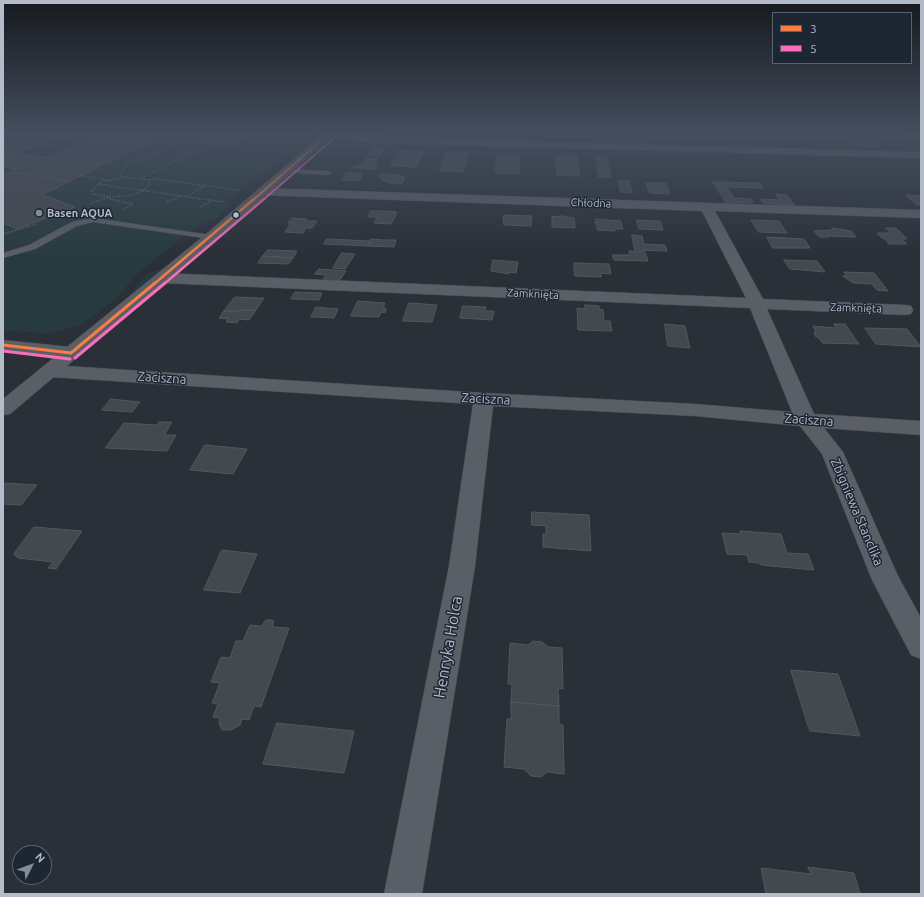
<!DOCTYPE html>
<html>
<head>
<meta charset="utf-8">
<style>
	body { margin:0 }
	#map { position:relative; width:924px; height:897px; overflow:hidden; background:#2a3038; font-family:Ubuntu,sans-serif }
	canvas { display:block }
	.frame { position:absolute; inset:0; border:4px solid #b4bcc9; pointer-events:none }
	.legend { position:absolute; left:772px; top:12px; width:140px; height:52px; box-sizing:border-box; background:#1d2633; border:1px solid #59626f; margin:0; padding:5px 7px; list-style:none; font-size:12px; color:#b4bcc9 }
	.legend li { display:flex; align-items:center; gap:8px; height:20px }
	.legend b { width:20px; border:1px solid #59626f }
	.north { position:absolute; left:12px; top:845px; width:40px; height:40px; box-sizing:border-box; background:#1d2633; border:1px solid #59626f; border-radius:50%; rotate:48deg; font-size:11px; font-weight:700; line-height:16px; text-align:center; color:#b4bcc9 }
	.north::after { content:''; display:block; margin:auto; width:14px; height:18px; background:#848b96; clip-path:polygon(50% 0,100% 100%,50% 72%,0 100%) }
</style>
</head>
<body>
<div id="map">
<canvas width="924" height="897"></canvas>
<div class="frame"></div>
<ul class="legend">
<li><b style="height:5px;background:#f77d43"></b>3</li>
<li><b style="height:5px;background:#fb6dba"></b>5</li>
</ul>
<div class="north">N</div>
</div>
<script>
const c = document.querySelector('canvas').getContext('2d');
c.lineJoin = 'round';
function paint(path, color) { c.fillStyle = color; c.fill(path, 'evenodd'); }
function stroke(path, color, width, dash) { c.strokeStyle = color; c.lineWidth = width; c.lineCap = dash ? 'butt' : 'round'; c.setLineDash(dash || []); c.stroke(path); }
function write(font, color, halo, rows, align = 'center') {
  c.font = font + ' Ubuntu,sans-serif'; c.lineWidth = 3; c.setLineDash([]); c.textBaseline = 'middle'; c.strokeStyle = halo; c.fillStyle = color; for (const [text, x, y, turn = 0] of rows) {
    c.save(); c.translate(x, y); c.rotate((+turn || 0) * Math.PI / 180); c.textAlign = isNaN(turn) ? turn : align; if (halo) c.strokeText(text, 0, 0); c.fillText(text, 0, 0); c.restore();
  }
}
paint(new Path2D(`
	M3,133H315L225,203L231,205L216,219L195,228L183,237L136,275L118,297L83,324L48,334L3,330V174L77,144Z
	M161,270L128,297L148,273Z`), '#273a3e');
const building = new Path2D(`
	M193,133H254L243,139Z
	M103,134L156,140L95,168H98L70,181L8,172Z
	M205,134L240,138L231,144L196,139Z
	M372,134H386L384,137H370Z
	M849,139H869L878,146H857Z
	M20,141L40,144L3,158V148Z
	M372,149H383L379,156L368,155Z
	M400,150L423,151L416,167L391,166Z
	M446,152L468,153L463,172L440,171Z
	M15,153L45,157L16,169L3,167V158Z
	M498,154H520L519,174L495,173Z
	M556,156H577L580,176L557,175Z
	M596,157H607L611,177H599Z
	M367,158H378L374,165H362Z
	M355,165H377L375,169L353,168Z
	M8,172L70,181L55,188H58L41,194L75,207L17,229L3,223V174Z
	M347,173H363L359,181L342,180Z
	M380,174L399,175L405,178L402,184L389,183L383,181L380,177Z
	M619,181H629L632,193L621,192Z
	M713,182L760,183L763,188L727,187L734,198L751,199L753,203L726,202Z
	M646,183H666L670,194L650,193Z
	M776,194L787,195L795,205L763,203L760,199L779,200Z
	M906,195L921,196V205H917Z
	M371,211H386L397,212L391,224L374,223L377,217H368Z
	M505,215L532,216L531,226L504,225L503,218Z
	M563,216L574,218L575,228L552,227V217Z
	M292,218L307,219L306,221H317L312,228H306L303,233L285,232L291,223H288Z
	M596,219L621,221L623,229H614L615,231L597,230V225L594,222H596Z
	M637,220L660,221L663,230L639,229Z
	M751,220L779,221L787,233L759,232Z
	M832,228L851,231L856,237L828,236L829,237H819L814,231L833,230Z
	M886,228H896L907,239H902L907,244H889L885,239L882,238L877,233H891Z
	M632,235L642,236L644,244L665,245L667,251L635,250Z
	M767,237L804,239L810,248H773Z
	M327,239L371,241L369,246L324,244Z
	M371,239L384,240H396L394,247L369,246Z
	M268,250L297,251L293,258L263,256Z
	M629,251L645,252L648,261L614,260L612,255H630Z
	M342,253L355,254L345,269L333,268Z
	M263,256L293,258L288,264L258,263Z
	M493,260L518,262L516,273L509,272V274L491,271Z
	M784,260L817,261L825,272L790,269Z
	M574,263L609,264L611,274L601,273V277L575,276Z
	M319,269L346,271L339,281L323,280L326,275L315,274Z
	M844,272L874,273L888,291L877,290L872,284L853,283L843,276L846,275Z
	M295,292L322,293L319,300L291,299Z
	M235,297L260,298H264L256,310L224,311Z
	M358,301L385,303L383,308H386L385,313L381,312L379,317L351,316Z
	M409,303L437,305L432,322L403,321Z
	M585,305L599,306V309L603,310L604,321H610L612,331L578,330L577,308L585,309Z
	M463,306L486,307L485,311H494L492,320L460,318Z
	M316,307L338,309L334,318L311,317Z
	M244,310H256L249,320L239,319L237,323L226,322L228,319L219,318L224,311L242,312Z
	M665,324L685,326L690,348L668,346Z
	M834,324H845L859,344L822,343L819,338L815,336L814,333L816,332L813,326L836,328Z
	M865,328L907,329L921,347L876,344Z
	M111,399L130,401L140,402L132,412L102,410Z
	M159,422H172L164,435H176L167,451L105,448L124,423L157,425Z
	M205,445L247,449L233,474L190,470Z
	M3,483L37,485L21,505L3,504Z
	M532,512L589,515L591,551L543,547V534H546V526L532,525Z
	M34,527L82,531L56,569L48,568L53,562L18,558L14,554Z
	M740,531L781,534L787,553L808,554L814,570L761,565L759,563L749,562L747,555L727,554L722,533L741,534Z
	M222,550L257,554L240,593L204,590Z
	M266,620H273V627L289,628L261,707L254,706L249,720L242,719L240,725L231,730H222L219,723L220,718L213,717L218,704L212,703L220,683L211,682L221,657L230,658L236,641H243L250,625L261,626Z
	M533,641L542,642L548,647L562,648L563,689L558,688L559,706L511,702L512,684H508L510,643L528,645Z
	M791,670L838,674L860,736L810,731Z
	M511,702L559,706V724L563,725L564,774L547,772L541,777L531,776L524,769L504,767L507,719H511Z
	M277,723L354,731L344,773L263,764Z
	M808,867L854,873L860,894H766L761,868L811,874Z`);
paint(building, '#444950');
stroke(building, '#52575f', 1);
const service = new Path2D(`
	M284,169L328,171L331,173L328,175L282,172L281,171Z
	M93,218L211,235L215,237L211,239L93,222L77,226L35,249L3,258V253L29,245L72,222Z`);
const minor = new Path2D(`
	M324,133L378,137L921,152V158L378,143L327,138L322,135Z
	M903,133L921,134V140L904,135Z
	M262,188L921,210V218L715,211L763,299L905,305L911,306L913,310L911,314L905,315L767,309L814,414L921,421V435L824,428L843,452L898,576L921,618V659L911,655L872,580L822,454L800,426L695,416L493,406L475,566L422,894H384L449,566L473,404L50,377L43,375L40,371L43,367L50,365L484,393L695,404L792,412L750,308L161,283L156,281L153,278L156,275L161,273L746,298L702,211L258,195L256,192L258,189Z
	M3,340L71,347L77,349L80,353L77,357L71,359L3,350Z`);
const tertiary = new Path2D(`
	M324,133H335L216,240L10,414L3,415V399L206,234Z`);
stroke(service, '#484c53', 1);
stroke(minor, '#484c53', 1);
stroke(tertiary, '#484c53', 1);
stroke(new Path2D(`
	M116,133L282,152
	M3,137L14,133
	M3,138L44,141L65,133
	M23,139L39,133
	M230,146L256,133
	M82,176L107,180
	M126,177L148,180L150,184C137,200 110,197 92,194L91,191L101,182Z
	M120,178L124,167L178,141
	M141,178L208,145
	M148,180L155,179L239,190
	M98,184L224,202
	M187,196L205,186
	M108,197L109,199L133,204L124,209
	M167,202L181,196
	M90,204L108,197
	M200,207L211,201
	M3,234L37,224`), '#5d636a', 1.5, [1.5, 1.5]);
paint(service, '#5a5e66');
paint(minor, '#5a5e66');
paint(tertiary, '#5a5e66');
stroke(new Path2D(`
	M253,200L330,133`), '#f77d43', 2);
stroke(new Path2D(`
	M154,284L254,199`), '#f77d43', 2.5);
stroke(new Path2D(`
	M3,345L71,353
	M71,353L155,283`), '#f77d43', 3);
stroke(new Path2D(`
	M263,200L334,138`), '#fb6dba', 2);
stroke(new Path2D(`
	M164,284L264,199`), '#fb6dba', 2.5);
stroke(new Path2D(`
	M3,351L70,359
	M75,358L165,283`), '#fb6dba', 3);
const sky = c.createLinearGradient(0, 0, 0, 258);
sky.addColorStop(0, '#171a1f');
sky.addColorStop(0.52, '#444e5e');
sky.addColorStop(1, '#444e5e00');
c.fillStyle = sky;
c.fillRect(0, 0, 924, 258);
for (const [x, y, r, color] of [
	[39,213,4,"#848b96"],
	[236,215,3.5,"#b4bcc9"]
]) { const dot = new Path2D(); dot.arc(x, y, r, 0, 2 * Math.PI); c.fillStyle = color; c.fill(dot); stroke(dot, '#1d2633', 1.5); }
write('11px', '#b4bcc9', '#1d2633', [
	["Chłodna",591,203,2],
	["Zamknięta",533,294,3],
	["Zamknięta",856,308,2]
]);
write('bold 11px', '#b4bcc9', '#1d2633', [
	["Basen AQUA",47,213]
], 'left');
write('13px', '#b4bcc9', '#1d2633', [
	["Zaciszna",162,378,4],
	["Zaciszna",486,399,3],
	["Zaciszna",809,420,4],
	["Zbigniewa Stanclika",857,512,67]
]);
write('16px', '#b4bcc9', '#1d2633', [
	["Henryka Holca",448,647,-80]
]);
</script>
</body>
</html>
